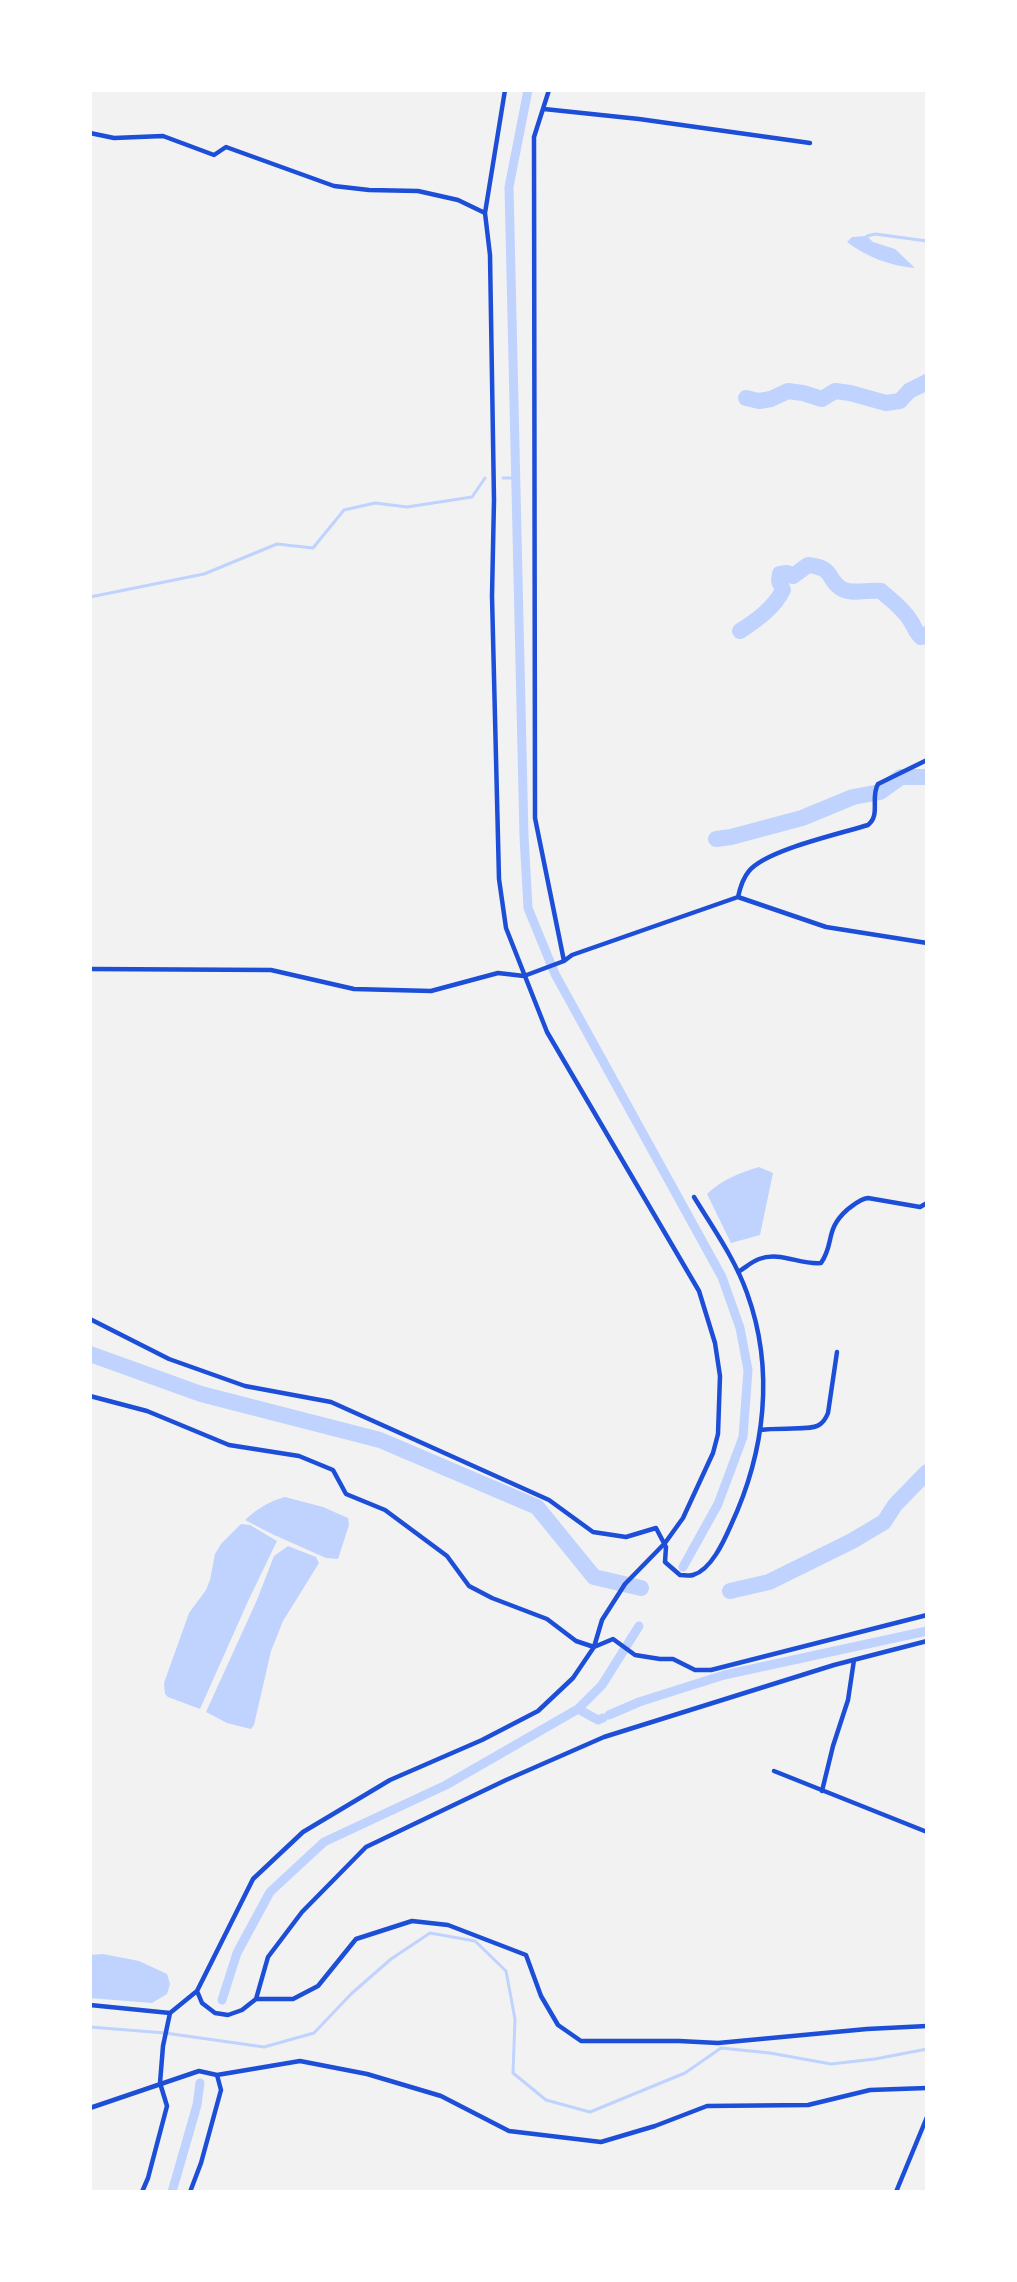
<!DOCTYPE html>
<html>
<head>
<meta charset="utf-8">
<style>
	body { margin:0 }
	#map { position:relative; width:1017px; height:2282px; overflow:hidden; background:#f2f2f2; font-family:"Asap Condensed",sans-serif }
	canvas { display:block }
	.frame { position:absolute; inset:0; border:92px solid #fff; pointer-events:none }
</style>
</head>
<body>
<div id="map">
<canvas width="1017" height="2282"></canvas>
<div class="frame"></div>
</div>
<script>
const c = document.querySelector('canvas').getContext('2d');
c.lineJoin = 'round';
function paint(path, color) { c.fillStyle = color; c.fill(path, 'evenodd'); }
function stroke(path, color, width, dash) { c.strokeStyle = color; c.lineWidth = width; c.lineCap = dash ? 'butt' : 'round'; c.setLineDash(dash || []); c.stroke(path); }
paint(new Path2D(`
	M867,236L873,242L895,249L915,268C891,266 866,257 847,242L852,237Z
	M759,1167L773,1173L760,1235L731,1243L707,1194C723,1179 739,1173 759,1167Z
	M285,1497L323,1507L348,1518L349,1525L338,1559L326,1558L272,1534L245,1520C257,1509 269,1501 285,1497Z
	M241,1524L250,1525L277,1541L249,1599L200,1709L168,1697L165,1694L164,1683L189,1613L206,1590L210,1580L215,1554L221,1544Z
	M288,1546L316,1557L319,1563L283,1621L271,1651L254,1725L251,1729L227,1723L206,1712L257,1600L274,1556Z
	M103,1954L139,1961L167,1974L170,1984L167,1994L152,2003L90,1998V1955Z`), '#bfd3fe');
stroke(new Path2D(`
	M867,236L875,234L927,241
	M503,478H516
	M90,597L204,574L277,544L313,548L344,510L375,503L407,507L472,497L485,478
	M90,2027L165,2033L264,2047L314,2033L351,1994L391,1959L430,1933L475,1941L506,1971L515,2019L513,2073L546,2100L590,2112L685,2073L721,2048L770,2053L831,2064L875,2059L927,2049`), '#bfd3fe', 3);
stroke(new Path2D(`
	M528,90L509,187L524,836L528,908L555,974L722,1277L740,1328L748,1370L743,1437L718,1504L683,1567
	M578,1709L598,1720L603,1718
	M609,1715L639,1702L724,1675L927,1631
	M222,2000L237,1953L270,1892L324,1842L446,1785L578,1709L602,1685L639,1626
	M172,2192L197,2105L200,2083`), '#bfd3fe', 9);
stroke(new Path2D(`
	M746,398L759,401L771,399L788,391L803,393L822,399L835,391L850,393L886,403L900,401L909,391L927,382
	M740,631C757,620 774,608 783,590L779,581L780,574L787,573L793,576L808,565C836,568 826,580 842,589C853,595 869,589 881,591C891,600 903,608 910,620C915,627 915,632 921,637L927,634
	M716,839L731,837L802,818L853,797L880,792L901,777H927
	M90,1354L201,1394L380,1440L537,1507L594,1577L641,1588
	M730,1591L769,1582L852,1541L884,1522L895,1505L927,1472`), '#bfd3fe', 16);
stroke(new Path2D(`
	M549,90L534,137L535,818L564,961
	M544,109L639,119L810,143
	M90,133L114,138L163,136L214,155L226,147L334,186L369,190L418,191L458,200L485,213
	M738,897C740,888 743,878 749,871C766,850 839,834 868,825C881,815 870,797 878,784L927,760
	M90,969L271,970L354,989L431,991L498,973L524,976L564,961L572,955L738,897L826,927L927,943
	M738,1272C745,1268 751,1262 759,1259C780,1251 800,1265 821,1263C835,1243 824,1230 848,1209C855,1204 860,1199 868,1198L920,1207L927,1203
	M90,1319L169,1359L245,1386L331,1402L549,1500L593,1532L626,1537L656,1528L666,1547L665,1562L680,1575C684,1575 690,1576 693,1575C711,1570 724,1541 731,1525C765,1452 775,1370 747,1293C735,1259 713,1228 694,1197
	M90,1396L147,1411L229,1445L299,1456L333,1470L346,1494L385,1510L447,1556L469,1586L492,1598L547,1619L576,1641L594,1647L613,1639L635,1655L660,1659H673L695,1670H711L927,1615
	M761,1430C777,1427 809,1431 819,1425C824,1422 826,1418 828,1413L837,1352
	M774,1771L927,1832
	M822,1791L833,1746L848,1700L854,1660
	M197,1991L202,2003L215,2013L228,2015L242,2010L256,1999H293L318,1986L356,1939L412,1921L448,1925L526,1955L541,1996L558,2025L581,2041H679L718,2043L867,2029L927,2026
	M256,1999L268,1957L302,1912L366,1847L506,1780L604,1737L834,1665L927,1641
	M90,2005L170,2013
	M90,2108L199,2071L217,2075L300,2061L367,2074L441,2096L509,2131L601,2142L655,2126L707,2106L808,2105L870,2090L927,2088
	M142,2192L148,2178L167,2106L160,2083L163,2046L170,2013L197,1991L253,1879L303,1832L390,1780L482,1740L538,1711L573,1678L594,1647L602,1620L625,1584L665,1543L683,1518L713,1453L718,1434L720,1376L715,1343L699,1291L547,1032L506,928L499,879L492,596L494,500L490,255L485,213L505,90
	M190,2192L201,2163L221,2090L217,2075
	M896,2192L927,2117`), '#1d4ed8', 4.5);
</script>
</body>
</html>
